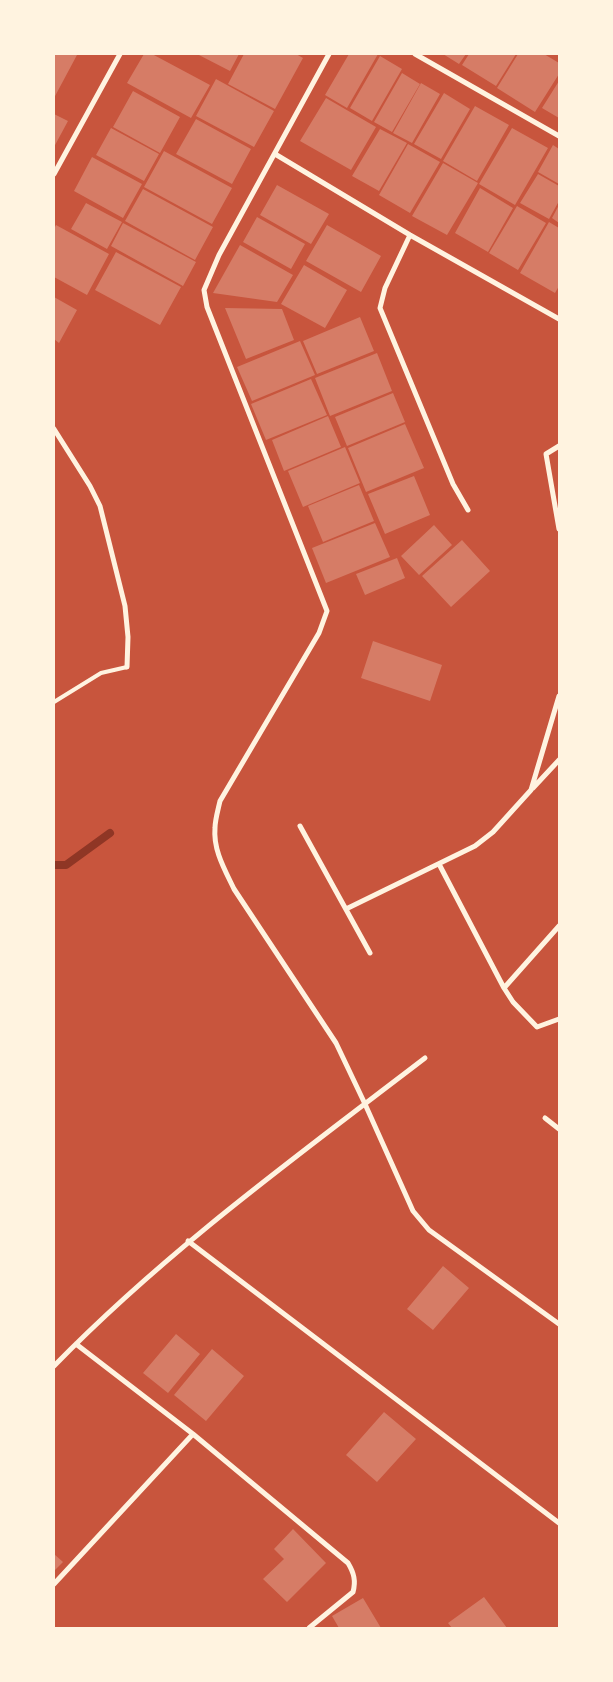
<!DOCTYPE html>
<html>
<head>
<meta charset="utf-8">
<style>
	body { margin:0 }
	#map { position:relative; width:613px; height:1682px; overflow:hidden; background:#c8553d; font-family:"Open Sans",sans-serif }
	canvas { display:block }
	.frame { position:absolute; inset:0; border:55px solid #fff3e0; pointer-events:none }
</style>
</head>
<body>
<div id="map">
<canvas width="613" height="1682"></canvas>
<div class="frame"></div>
</div>
<script>
const c = document.querySelector('canvas').getContext('2d');
c.lineJoin = 'round';
function stroke(path, color, width, dash) { c.strokeStyle = color; c.lineWidth = width; c.lineCap = dash ? 'butt' : 'round'; c.setLineDash(dash || []); c.stroke(path); }
function paint(path, color) { c.fillStyle = color; c.fill(path, 'evenodd'); }
stroke(new Path2D(`
	M54,865H66L110,833`), '#8f3625', 8);
paint(new Path2D(`
	M54,54L77,55L54,98Z
	M144,54H152L210,85L191,118L127,83Z
	M197,54H239L230,71Z
	M244,54H296L303,58L275,109L228,84Z
	M349,54H378L347,108L325,95Z
	M443,54H466L459,64Z
	M469,54H516L496,86L462,65Z
	M518,54H544L559,63V74L535,112L497,88Z
	M380,56L402,69L372,121L350,108Z
	M402,73L420,84L392,132L374,122Z
	M216,79L274,111L254,147L196,116Z
	M559,81V118L542,108Z
	M421,83L440,94L412,143L393,133Z
	M133,91L180,117L160,153L113,127Z
	M444,93L470,109L441,159L414,144Z
	M326,98L376,127L351,170L300,141Z
	M475,106L509,125L477,181L443,161Z
	M54,114L68,121L54,147Z
	M196,119L251,149L232,184L176,154Z
	M111,128L159,154L144,181L96,155Z
	M512,128L548,148L515,205L479,184Z
	M380,129L407,143L379,191L352,176Z
	M408,144L440,162L410,213L379,195Z
	M553,145L559,149V184L538,172Z
	M164,151L232,188L212,224L144,187Z
	M92,157L142,184L123,218L74,191Z
	M443,163L478,183L447,235L412,216Z
	M538,174L559,186V201L549,219L520,203Z
	M277,185L329,214L311,244L260,215Z
	M480,188L513,208L488,252L455,233Z
	M143,189L213,227L195,260L125,221Z
	M86,203L122,222L107,249L71,229Z
	M559,205V223L552,218Z
	M517,206L546,223L518,270L489,253Z
	M257,217L305,244L291,269L243,242Z
	M549,222L559,228V286L555,293L520,273Z
	M123,223L196,262L183,286L111,246Z
	M56,225L109,254L87,295L54,277V229Z
	M327,225L381,256L361,292L306,261Z
	M240,245L293,275L277,302L213,293Z
	M116,252L181,287L160,325L95,290Z
	M304,265L347,290L325,328L281,304Z
	M54,297L77,310L59,343L54,339Z
	M225,308L282,309L294,340L246,359Z
	M360,317L374,351L317,374L303,341Z
	M300,341L315,375L252,401L237,367Z
	M377,353L392,391L330,416L315,378Z
	M311,379L327,415L266,440L251,404Z
	M393,393L405,422L347,446L335,417Z
	M328,416L341,447L284,471L272,440Z
	M405,424L424,468L366,492L348,448Z
	M345,447L360,483L303,507L288,471Z
	M414,476L430,515L385,534L368,494Z
	M359,485L374,521L323,542L308,506Z
	M375,523L390,557L326,583L312,548Z
	M434,525L452,545L419,575L401,556Z
	M462,540L490,571L451,607L422,576Z
	M397,558L405,578L365,595L356,574Z
	M373,641L442,665L430,701L361,678Z
	M443,1266L469,1288L433,1330L407,1309Z
	M176,1334L200,1354L168,1393L143,1373Z
	M212,1349L244,1376L206,1421L174,1395Z
	M384,1412L416,1439L377,1482L346,1455Z
	M293,1529L326,1563L287,1602L263,1579L284,1559L274,1549Z
	M54,1554L63,1562L54,1571Z
	M484,1597L507,1628H452L448,1623Z
	M363,1598L381,1628H339L332,1616Z`), '#d67c66');
stroke(new Path2D(`
	M54,702L101,673L127,667`), '#fff3e0', 4);
stroke(new Path2D(`
	M329,54L219,255L204,290L207,307L327,611L319,633L220,801C218,810 215,820 215,828C213,850 225,870 234,889L336,1043L365,1104L413,1211L429,1230L559,1324
	M415,54L559,136
	M275,154L410,235L559,319
	M54,174L120,54
	M410,235L385,288L380,308L453,484L468,510
	M54,429L90,486L100,506L125,606L128,637L127,667
	M559,446L546,454L559,529
	M533,788L559,760
	M300,826L370,953
	M439,864L504,988L513,1002L537,1027L559,1019
	M346,909L475,846L493,832L531,790L559,696
	M504,988L559,926
	M545,1118L559,1129
	M188,1241L559,1523
	M76,1344L193,1434L348,1563C354,1573 356,1581 353,1592L309,1628
	M54,1366C166,1251 297,1156 425,1058
	M54,1584L193,1434`), '#fff3e0', 5);
</script>
</body>
</html>
